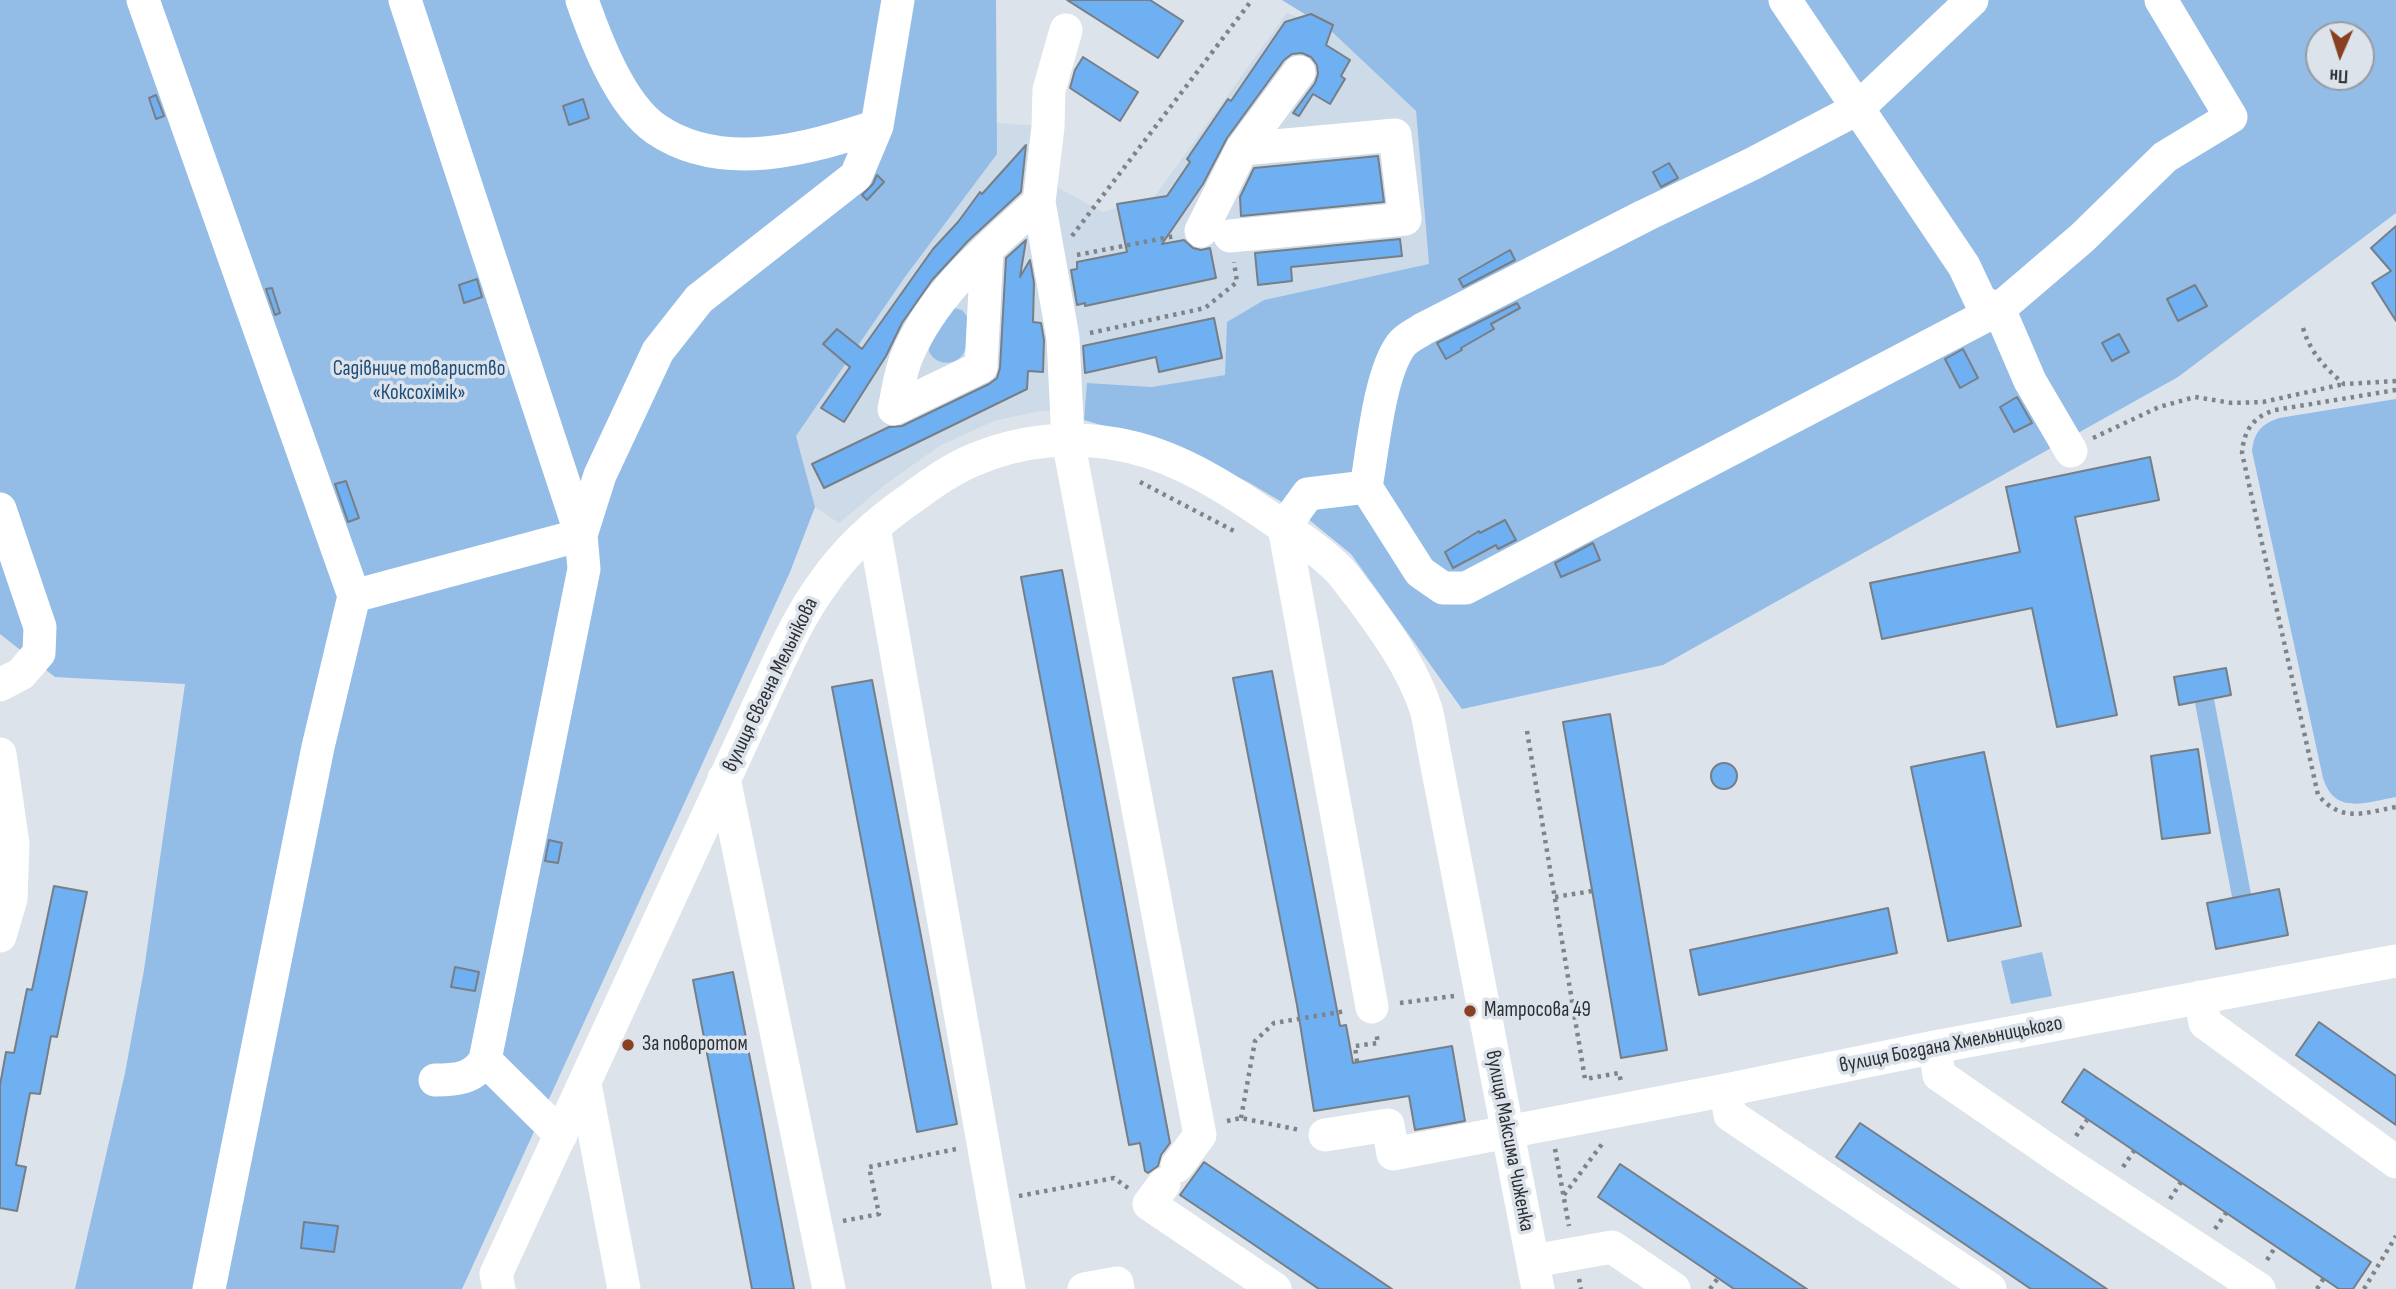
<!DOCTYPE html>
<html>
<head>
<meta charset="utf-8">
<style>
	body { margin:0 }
	#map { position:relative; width:2396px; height:1289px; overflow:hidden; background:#dce3eb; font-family:"Sofia Sans Condensed",sans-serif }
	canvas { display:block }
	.north { position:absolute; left:2305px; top:21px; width:70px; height:70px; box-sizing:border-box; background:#dce3eb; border:2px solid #969ca2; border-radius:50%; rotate:183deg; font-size:19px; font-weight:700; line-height:28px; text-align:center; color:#2e3134 }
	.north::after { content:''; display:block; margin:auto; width:24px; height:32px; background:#884021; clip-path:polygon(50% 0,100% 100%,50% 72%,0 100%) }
</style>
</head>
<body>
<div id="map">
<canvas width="2396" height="1289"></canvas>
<div class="north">Пн</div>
</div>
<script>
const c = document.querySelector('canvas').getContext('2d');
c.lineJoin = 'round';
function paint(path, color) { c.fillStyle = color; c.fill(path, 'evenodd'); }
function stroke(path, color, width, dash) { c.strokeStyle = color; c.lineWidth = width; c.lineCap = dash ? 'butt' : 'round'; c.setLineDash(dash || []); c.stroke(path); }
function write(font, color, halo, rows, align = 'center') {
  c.font = font + ' "Sofia Sans Condensed",sans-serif'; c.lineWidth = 7; c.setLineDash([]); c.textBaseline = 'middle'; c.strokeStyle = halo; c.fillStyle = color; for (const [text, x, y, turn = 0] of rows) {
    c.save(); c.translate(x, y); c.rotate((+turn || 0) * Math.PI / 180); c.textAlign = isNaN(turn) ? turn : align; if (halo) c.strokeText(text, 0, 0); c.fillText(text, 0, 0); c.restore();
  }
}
paint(new Path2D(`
	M1287,13L1329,29L1416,111L1429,265L1264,300L1227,322L1225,375L1152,387L1087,383L1085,411H1039L994,421L941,445L886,484L839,523L815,507L796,436L905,277L997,154L996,123L1056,127L1058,188L1103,212L1155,196Z`), '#cddae8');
paint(new Path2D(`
	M0,0H996L997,154L905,277L796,436L815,507L790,572L462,1289H75L125,1073L144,970L185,684L55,677L0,634Z
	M1282,0H2396V213L2178,377L1663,665L1462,709L1351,554L1302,514L1248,482L1166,444L1084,420L1087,383L1152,387L1225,375L1227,322L1264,300L1429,264L1416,111L1329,29ZM2319,35H2361V77H2319Z
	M954,308L962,310L969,319C968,328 969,338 966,347C959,375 916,362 932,335C938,325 947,317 954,308Z
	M2396,399V797C2366,802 2335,816 2323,778L2252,451C2254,433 2261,424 2279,418Z
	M2226,668L2231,695L2214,699L2251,894L2279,889L2288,935L2216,949L2207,903L2232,897L2195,703L2179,705L2174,677Z
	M2042,952L2052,996L2011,1004L2001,961Z`), '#93bce6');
const building = new Path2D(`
	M1067,0H1150L1183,21L1158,58Z
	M1311,14L1333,25L1326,45L1350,60L1341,76L1345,79L1330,104L1313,94L1299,116L1293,113L1315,83L1318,74L1317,65L1311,57L1302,53L1292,54L1284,60L1227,138L1203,184L1162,244L1184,240L1193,248L1201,250L1210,248L1216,278L1085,306V303L1077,305L1071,270L1077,269V262L1127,252L1117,204L1167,196L1190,162L1187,159L1228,99L1231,101L1285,22Z
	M1083,57L1138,92L1120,121L1070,88L1075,70Z
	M156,95L164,116L156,119L149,98Z
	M583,99L589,118L569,125L563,106Z
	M1026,145L1021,192L968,241L932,280L902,323L886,356L844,422L821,408L850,367L823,344L837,329L862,349L933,249L958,222L980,192L982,194Z
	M1378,156L1384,202L1241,216L1240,197L1254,168Z
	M1669,163L1678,178L1661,187L1653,172Z
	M877,175L884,182L867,200L862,195L873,184Z
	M2396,226V321L2372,283L2391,271L2371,248Z
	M1400,239L1402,256L1291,267L1292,281L1258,285L1255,253Z
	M1026,240L1020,277L1030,260L1034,283L1033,322L1041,323L1044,340L1043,372L1028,371L1027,389L824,488L812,464L889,427L902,426L989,384L997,378L1000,368L1006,258Z
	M1510,250L1515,260L1463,287L1459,279Z
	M477,279L482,297L464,303L459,285Z
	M2195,285L2207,306L2178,321L2167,299Z
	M272,288L280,313L275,315L266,289Z
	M1517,303L1520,308L1491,324L1494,329L1461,348L1462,350L1446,359L1437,343Z
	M1214,318L1222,358L1159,372L1156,357L1085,373L1083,346Z
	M2119,334L2129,352L2112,361L2102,343Z
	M1963,349L1978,378L1960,388L1945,359Z
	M2017,397L2032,423L2014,432L2000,407Z
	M2150,457L2159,500L2075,517L2117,715L2057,727L2032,608L1882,639L1870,583L2020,552L2006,487Z
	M346,481L359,518L348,522L335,484Z
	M1505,520L1516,540L1498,549L1496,545L1453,568L1445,552L1479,531L1480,533Z
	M1593,543L1600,560L1561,577L1555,563Z
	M1062,570L1170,1143L1161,1155L1158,1166L1148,1173L1145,1171L1140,1143L1129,1145L1021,577Z
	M2226,668L2231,695L2179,705L2174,677Z
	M1272,671L1340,1026L1346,1025L1353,1063L1452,1046L1465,1121L1415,1130L1409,1096L1314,1111L1297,1005L1233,678Z
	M872,680L957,1124L917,1132L832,687Z
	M1610,714L1667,1050L1621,1058L1563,722Z
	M2198,749L2210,833L2162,839L2151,756Z
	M1984,752L2021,926L1948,941L1911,767Z
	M1711 776a13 13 0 1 1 26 0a13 13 0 1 1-26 0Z
	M549,840L562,843L558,863L545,861Z
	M54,886L87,892L57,1037L51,1036L40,1094L30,1093L16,1165L26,1167L17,1211L0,1208V1085L6,1052L14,1053L27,989L32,990Z
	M2279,889L2288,935L2216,949L2207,903Z
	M1888,908L1897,953L1699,995L1690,950Z
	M455,967L479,972L475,991L451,987Z
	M733,972L760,1109L794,1289H752L693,980Z
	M2319,1022L2396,1076V1125L2296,1055Z
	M2084,1069L2371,1262L2353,1289H2339L2062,1102Z
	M1860,1123L2107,1289H2031L1836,1157Z
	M1204,1162L1392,1289H1319L1250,1242L1180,1195Z
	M1620,1164L1807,1289H1734L1718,1278L1598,1197Z
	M304,1222L338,1226L334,1252L301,1248Z`);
paint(building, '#6eb0f1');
stroke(building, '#777e85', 2);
stroke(new Path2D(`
	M1072,236L1252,0
	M1077,255L1175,236
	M2303,328C2310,352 2325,368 2344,384L2396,381
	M1090,333L1205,308L1237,282L1234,262
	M2396,390L2275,410C2253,417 2244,430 2242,453L2318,795C2342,823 2363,813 2396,807
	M2093,438L2159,407L2195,397L2232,403L2263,402L2344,384
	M1140,482L1234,531
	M1527,731L1585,1079L1619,1073L1621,1082
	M1555,897L1592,891
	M1400,1003L1454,996
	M1357,1062L1355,1046L1378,1043L1376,1032
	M1241,1118L1255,1041L1274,1023L1346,1011
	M1227,1121L1241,1118L1300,1130
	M2076,1136L2087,1120
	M1555,1149L1569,1226
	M2123,1167L2134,1151
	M1564,1195L1602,1144
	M1019,1196L1114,1178L1128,1188
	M2170,1199L2181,1182
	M843,1221L879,1214L869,1167L956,1149
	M2215,1229L2226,1213
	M2267,1260L2276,1246
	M1579,1279L1581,1289
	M1710,1289L1718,1278
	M2317,1289L2324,1278
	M2364,1289L2396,1236`), '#7f8489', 4.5, [3.5, 5]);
stroke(new Path2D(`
	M143,0L354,596
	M582,0C596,40 620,104 656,129C722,174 808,149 877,126
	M1785,0L1964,266L1981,302L1999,309L2030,381L2071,451
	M1066,30L1049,90L1048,127L1039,202L1063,338L1068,440L1200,1135L1177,1166
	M1242,149L1299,72
	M1201,231L1242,149L1395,135L1405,219L1230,236
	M987,250L981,367L894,409C898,392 900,372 907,356C934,292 988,248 1039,202
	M1366,487L1420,572L1443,588H1466L1999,309L2082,238L2165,157L2231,117L2161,0
	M0,509L40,627L39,653L21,674L0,685
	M874,527L1009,1289
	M0,754L13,844L11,899L0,936
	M724,778L829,1289
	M2200,997L2205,1023L2396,1162
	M1372,1007L1284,527L1308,494L1366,487C1373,449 1379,375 1401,345C1406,338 1416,334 1423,329L1644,216L1752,164L1857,109L1972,0
	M1935,1047L1939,1075L2061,1159L2259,1289
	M435,1080C456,1080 473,1079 485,1060
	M585,1084L624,1289
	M1726,1090L1730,1115L1990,1289
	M561,1135L485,1060L584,569L581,535L600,475L658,351L699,299L856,176L877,126L898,0
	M1325,1135L1388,1125L1393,1154L1726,1090L1935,1047L2396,961
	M1164,1184L1149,1204L1275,1289
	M1533,1261L1612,1247L1674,1289
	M209,1289L318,747L354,596L581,535L405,0
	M499,1289L496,1274L769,683C785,649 800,615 822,585C845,551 878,521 913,497C931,484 950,470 971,461C1021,439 1078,434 1131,447C1182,459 1230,490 1272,519C1294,534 1321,551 1339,570C1347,578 1352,587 1359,595C1385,630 1412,667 1426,709C1429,720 1431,733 1433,745L1538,1289
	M1084,1289L1117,1283L1118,1289`), '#fff', 33);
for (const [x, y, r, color] of [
	[1470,1011,7,"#884021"],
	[628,1045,7,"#884021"]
]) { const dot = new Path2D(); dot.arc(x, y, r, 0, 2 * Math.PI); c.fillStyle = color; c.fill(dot); stroke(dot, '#dce3eb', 2.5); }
write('21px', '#1f4d78', '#dce3eb', [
	["Садівниче товариство",419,370],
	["«Коксохімік»",419,394]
]);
write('21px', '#2e3134', '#dce3eb', [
	["вулиця Євгена Мельнікова",771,685,-64],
	["вулиця Богдана Хмельницького",1951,1045,-11],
	["вулиця Максима Чиженка",1509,1141,79]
]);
write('21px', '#2e3134', '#dce3eb', [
	["Матросова 49",1484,1011],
	["За поворотом",642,1045]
], 'left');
</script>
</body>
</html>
